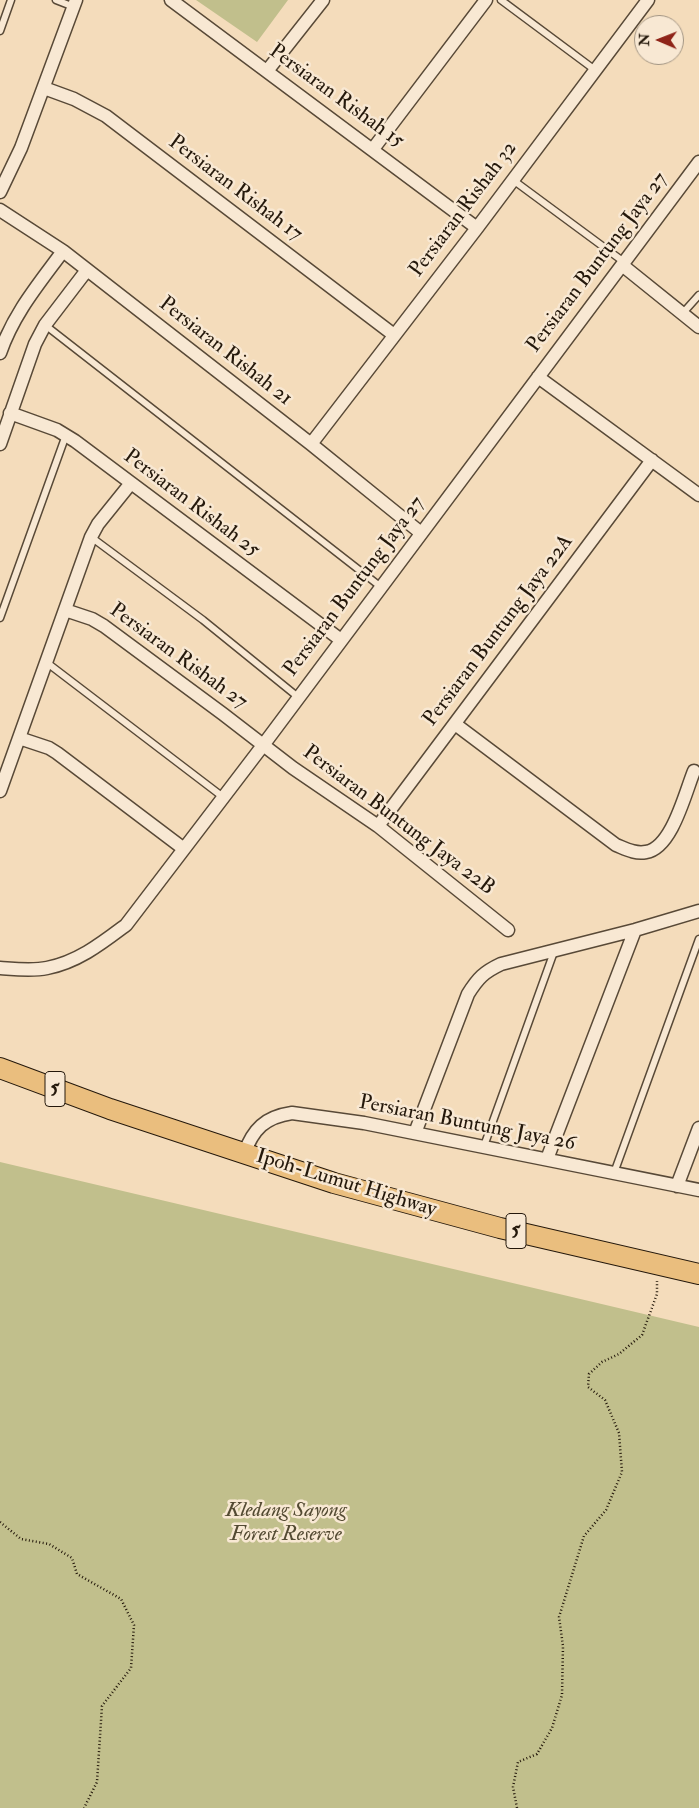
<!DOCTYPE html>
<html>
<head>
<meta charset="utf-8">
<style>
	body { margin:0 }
	#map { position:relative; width:699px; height:1808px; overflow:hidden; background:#f4dcbb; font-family:"IM FELL Double Pica",serif }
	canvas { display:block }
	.north { position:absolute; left:634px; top:15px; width:50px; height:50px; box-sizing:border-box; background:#f8e8d3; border:1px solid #a39583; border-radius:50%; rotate:271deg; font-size:14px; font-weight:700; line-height:20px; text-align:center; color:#24180b }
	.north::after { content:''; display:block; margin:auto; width:18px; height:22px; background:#8f2418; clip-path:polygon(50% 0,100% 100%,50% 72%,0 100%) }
</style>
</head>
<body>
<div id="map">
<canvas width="699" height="1808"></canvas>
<div class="north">N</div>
</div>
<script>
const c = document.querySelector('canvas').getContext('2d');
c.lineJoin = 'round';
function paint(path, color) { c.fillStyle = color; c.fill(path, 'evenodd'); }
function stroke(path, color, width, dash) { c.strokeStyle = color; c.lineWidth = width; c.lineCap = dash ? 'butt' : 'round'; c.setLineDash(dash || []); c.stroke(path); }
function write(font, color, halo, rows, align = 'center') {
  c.font = font + ' "IM FELL Double Pica",serif'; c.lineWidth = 5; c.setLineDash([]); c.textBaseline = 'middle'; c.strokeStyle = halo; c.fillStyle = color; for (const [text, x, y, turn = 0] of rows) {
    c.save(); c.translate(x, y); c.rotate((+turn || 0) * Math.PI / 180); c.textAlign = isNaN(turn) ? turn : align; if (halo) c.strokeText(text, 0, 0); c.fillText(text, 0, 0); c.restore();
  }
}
paint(new Path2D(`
	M196,0H288L257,42Z
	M0,1162L699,1327V1808H0Z`), '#c1bf8c');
const service = new Path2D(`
	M56,0L74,7
	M501,0L595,70
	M0,31L11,0
	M513,180L624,262
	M682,314L699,295
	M45,325L381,587
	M91,537L203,620L298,697
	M0,618L66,435
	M46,662L223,797
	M484,1146L555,949
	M614,1173L699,939`);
const minor = new Path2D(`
	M171,0L477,228
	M267,71L323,0
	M44,88L74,99L106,116L394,335
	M373,149L486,0
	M0,192L21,148L76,0
	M0,210L63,251L311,444L421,533
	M622,265L699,327
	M0,353C14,313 38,285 63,251
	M538,377L699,495
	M10,413L57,430L75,441L341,640
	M0,444L35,344L45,325L87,270
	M311,444L477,228L648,0
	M65,610L92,619L104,626L223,714L293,768L378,826L508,930
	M455,724L616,845C626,849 635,854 646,852C672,848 685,793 694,771
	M19,738L49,748L57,753L184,849
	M0,791L91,537L98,524L131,483
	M378,826L652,460
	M0,968C15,969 32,971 47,968C78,962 102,943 126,925L264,744L699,162
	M415,1133L468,994C478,978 484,972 501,964L635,930L699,911
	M244,1154C253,1129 265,1117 292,1113L364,1123L699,1190
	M547,1159L635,930
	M677,1186L699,1128`);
const trunk = new Path2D(`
	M0,1068L110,1109L334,1183L500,1228L699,1274`);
stroke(service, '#584937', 9);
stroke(minor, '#584937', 15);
stroke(trunk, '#24180b', 22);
stroke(new Path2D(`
	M0,1522L21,1539L49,1544L72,1558L77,1574L121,1599L134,1625L131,1668L102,1706L97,1782L84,1808
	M517,1808L513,1787L518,1762L537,1754L552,1728L562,1695L563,1646L559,1617L584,1536L606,1510L622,1472L619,1433L605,1400L588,1387L589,1374L602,1362L619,1354L642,1335L657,1294V1281`), '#24180b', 2.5, [1, 2.5]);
stroke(service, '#f8e8d3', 6);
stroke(minor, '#f8e8d3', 12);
stroke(trunk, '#eabe7e', 20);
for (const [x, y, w] of [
	[55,1089,20],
	[516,1231,20]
]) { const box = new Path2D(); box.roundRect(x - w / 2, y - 17.5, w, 35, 4); c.fillStyle = '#f8e8d3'; c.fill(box); stroke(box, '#24180b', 1); }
write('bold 20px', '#24180b', null, [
	["5",55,1089],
	["5",516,1231]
]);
write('21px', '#24180b', '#f8e8d3', [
	["Persiaran Rishah 15",336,97,36],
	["Persiaran Rishah 17",235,189,37],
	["Persiaran Rishah 32",464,210,-53],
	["Persiaran Buntung Jaya 27",598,263,-53],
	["Persiaran Rishah 21",225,352,38],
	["Persiaran Rishah 25",191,504,37],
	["Persiaran Buntung Jaya 27",355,587,-53],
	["Persiaran Buntung Jaya 22A",499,631,-53],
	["Persiaran Rishah 27",178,657,36],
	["Persiaran Buntung Jaya 22B",398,821,37],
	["Persiaran Buntung Jaya 26",467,1124,11],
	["Ipoh-Lumut Highway",346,1184,17]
]);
write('italic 21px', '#534a32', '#f8e8d3', [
	["Kledang Sayong",286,1511],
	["Forest Reserve",286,1535]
]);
</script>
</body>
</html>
